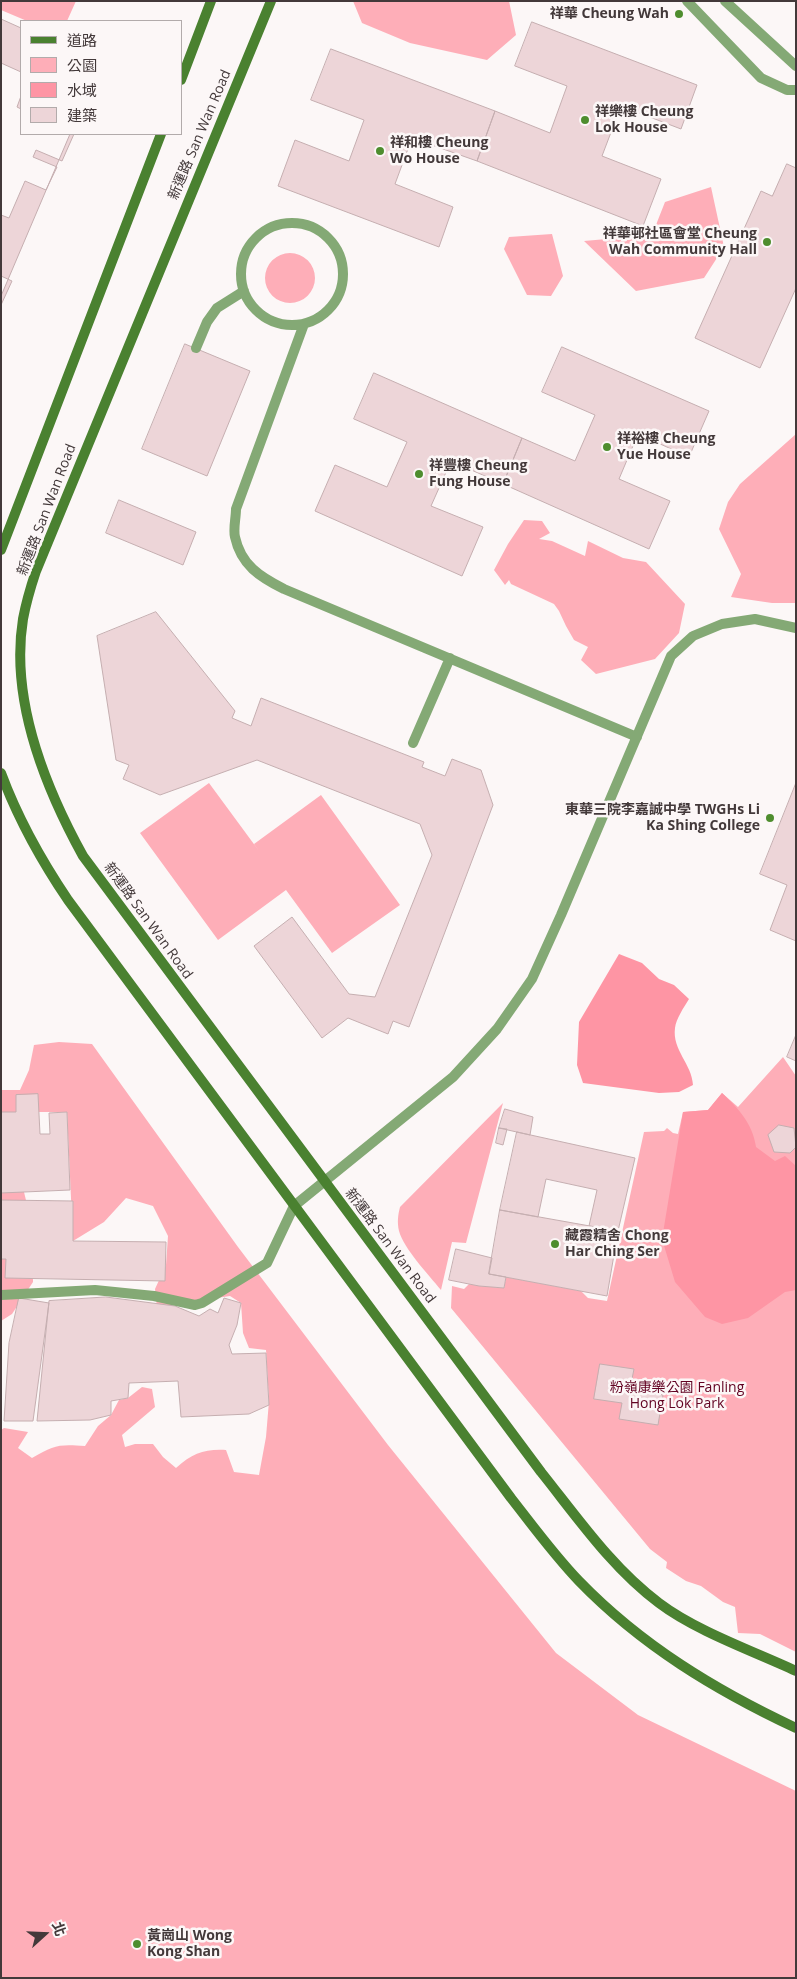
<!DOCTYPE html>
<html>
<head>
<meta charset="utf-8">
<style>
	body { margin:0 }
	#map { position:relative; width:797px; height:1979px; overflow:hidden; background:#fcf7f7; font-family:"Open Sans","Noto Sans TC",sans-serif }
	canvas { display:block }
	.frame { position:absolute; inset:0; border:2px solid #43393a; pointer-events:none }
	.legend { position:absolute; left:20px; top:20px; width:162px; height:115px; box-sizing:border-box; background:#fcf7f7; border:1px solid #b2abab; margin:0; padding:6px 9px; list-style:none; font-size:15px; color:#43393a }
	.legend li { display:flex; align-items:center; gap:10px; height:25px }
	.legend b { width:25px; border:1px solid #b2abab }
	.north { position:absolute; left:20px; top:1909px; width:50px; height:50px; -webkit-text-stroke:4px #fcf7f7; paint-order:stroke; rotate:70deg; font-size:14px; font-weight:700; line-height:20px; text-align:center; color:#43393a }
	.north::after { content:''; display:block; margin:auto; width:18px; height:22px; background:#43393a; clip-path:polygon(50% 0,100% 100%,50% 72%,0 100%) }
</style>
</head>
<body>
<div id="map">
<canvas width="797" height="1979"></canvas>
<div class="frame"></div>
<ul class="legend">
<li><b style="height:6px;background:#4a8130"></b>道路</li>
<li><b style="height:14px;background:#feaeb8"></b>公園</li>
<li><b style="height:14px;background:#fe95a4"></b>水域</li>
<li><b style="height:14px;background:#edd5d8"></b>建築</li>
</ul>
<div class="north">北</div>
</div>
<script>
const c = document.querySelector('canvas').getContext('2d');
c.lineJoin = 'round';
function paint(path, color) { c.fillStyle = color; c.fill(path, 'evenodd'); }
function stroke(path, color, width, dash) { c.strokeStyle = color; c.lineWidth = width; c.lineCap = dash ? 'butt' : 'round'; c.setLineDash(dash || []); c.stroke(path); }
function write(font, color, halo, rows, align = 'center') {
  c.font = font + ' "Open Sans","Noto Sans TC",sans-serif'; c.lineWidth = 5; c.setLineDash([]); c.textBaseline = 'middle'; c.strokeStyle = halo; c.fillStyle = color; for (const [text, x, y, turn = 0] of rows) {
    c.save(); c.translate(x, y); c.rotate((+turn || 0) * Math.PI / 180); c.textAlign = isNaN(turn) ? turn : align; if (halo) c.strokeText(text, 0, 0); c.fillText(text, 0, 0); c.restore();
  }
}
paint(new Path2D(`
	M1,1H76L67,21H27L1,10Z
	M353,1H509L516,35L487,60L410,43L362,23Z
	M711,187L724,247L704,278L636,291L584,241L652,235L665,202Z
	M552,234L563,276L551,296L527,295L504,249L509,237Z
	M265 278a25 25 0 1 1 50 0a25 25 0 1 1-50 0Z
	M796,434V603H772L731,597L741,574L719,529L728,502L740,484Z
	M524,520L542,521L550,533L539,539L552,541L585,556L588,541L623,558L646,562L685,604L679,633L655,659L596,674L581,660L588,647L574,640L566,626L559,611L554,604L511,584L509,580L505,585L494,570L508,544Z
	M209,783L259,851L254,844L321,795L400,905L332,953L286,890L218,940L140,833Z
	M59,1042L92,1044L238,1247L388,1445L556,1653L638,1715L796,1791V1978H1V1430L4,1428L28,1432L18,1448L32,1458C54,1445 59,1444 85,1446L98,1426L111,1415L119,1400L128,1398L142,1387L152,1389L155,1407L122,1435L125,1447L135,1444H153L163,1457L176,1468C193,1453 204,1449 226,1450L234,1472L259,1475L266,1437L269,1401L266,1350L249,1348L243,1333L241,1303L230,1296L157,1307L155,1289L166,1265L168,1236L153,1206L126,1198L104,1222L73,1241L67,1112H1V1090H20L29,1070L34,1045Z
	M783,1057L796,1076V1652L760,1634L738,1633L735,1607L723,1602L701,1586L686,1581L666,1568L667,1562L650,1549L451,1308L452,1286L464,1289L469,1284L504,1288L506,1277L581,1291L588,1298L607,1301L644,1132L664,1131L667,1128L673,1133L678,1134L683,1112L708,1110L722,1093L738,1107Z
	M503,1103L466,1243L452,1242L441,1290C428,1274 404,1249 399,1231C397,1222 398,1215 400,1207Z
	M1,1183H7L24,1192L32,1225L33,1282L12,1314L1,1321Z`), '#feaeb8');
paint(new Path2D(`
	M619,954L642,963L659,979L674,985L689,999C684,1007 676,1019 675,1028C672,1050 692,1064 693,1085L679,1092L659,1093L583,1083L577,1065L579,1022Z
	M722,1093C738,1108 753,1124 756,1147L775,1161L785,1156L796,1166V1290L785,1292L748,1318L722,1324L705,1317L675,1282L662,1239L683,1112L708,1110Z`), '#fe95a4');
const building = new Path2D(`
	M1,19L21,28V134H70L1,296Z
	M532,22L697,85L681,129L621,106L602,156L661,179L643,226L477,161L495,111L550,133L567,86L515,66Z
	M331,49L495,111L477,161L412,138L395,184L453,207L439,247L278,186L295,140L349,161L364,120L311,100Z
	M1,63L21,72V96L17,107L21,109V134H74L62,161L36,150L33,157L57,167L46,190L25,181L9,218L1,215Z
	M787,164L796,168V288L760,368L695,338L761,191L772,196Z
	M1,276L12,281L1,305Z
	M185,344L250,371L207,476L142,449Z
	M562,347L709,411L689,457L638,434L619,479L670,501L649,549L503,484L522,438L575,461L595,415L542,392Z
	M374,373L522,438L503,484L451,461L431,506L483,527L462,576L315,511L335,465L387,487L407,442L354,419Z
	M119,500L196,532L183,565L106,533Z
	M156,612L235,711L232,718L251,726L261,698L424,762L422,767L445,776L452,759L481,770L493,805L409,1027L393,1021L388,1034L348,1018L322,1038L254,946L292,917L349,994L375,997L432,855L420,824L257,760L160,795L123,779L129,765L116,760L97,636Z
	M796,783V941L770,930L787,885L760,874Z
	M796,1035V1061L787,1057Z
	M38,1094L40,1134H50L49,1113L67,1112L70,1190L1,1193V1112H16V1095Z
	M505,1109L533,1117L530,1135L499,1128Z
	M779,1125L794,1128L796,1147L790,1153L774,1152L768,1135Z
	M499,1128L507,1129L503,1145L496,1143Z
	M517,1132L635,1158L618,1231L589,1226L597,1190L546,1179L538,1217L500,1210Z
	M1,1200L73,1201V1241L166,1242L165,1281L5,1278L6,1259H1Z
	M500,1210L618,1231L607,1296L489,1274Z
	M456,1249L492,1258L489,1274L506,1277L504,1288L479,1286L449,1280Z
	M106,1297L175,1306L199,1316L210,1309L218,1313L224,1298L241,1303L237,1325L229,1345L232,1354L266,1353L269,1405L249,1414L181,1417L178,1381L129,1383L128,1398L111,1401V1415L90,1420L37,1421L49,1301Z
	M19,1298L49,1303L33,1421H4L9,1343Z
	M600,1364L634,1369L630,1389L663,1395L658,1425L619,1419L622,1403L594,1399Z`);
paint(building, '#edd5d8');
stroke(building, '#c5aeb0', 1);
stroke(new Path2D(`
	M687,1L761,78L787,90H796
	M725,1L796,66
	M241 274a51 51 0 1 1 102 0a51 51 0 1 1-102 0Z
	M304,324L236,509C236,518 233,529 235,537C241,565 260,577 284,589L637,737
	M196,348L207,322L217,308L244,291
	M413,743L450,658
	M1,1295L95,1290L154,1296L195,1305L202,1303L267,1263L294,1206L453,1077L497,1029L532,979L561,915L671,656L693,636L722,624L755,619L796,628`), '#84a975', 10);
stroke(new Path2D(`
	M271,1L36,571C31,586 26,603 23,619C10,699 45,787 83,856L541,1472C577,1517 612,1568 659,1603C696,1631 753,1651 796,1671
	M181,80L211,1
	M1,550L161,134
	M1,773C18,819 41,860 68,900L511,1498C533,1526 554,1555 579,1581C641,1645 715,1690 796,1728`), '#4a8130', 10);
for (const [x, y, r, color] of [
	[679,14,5,"#4e8d2e"],
	[585,120,5,"#4e8d2e"],
	[380,151,5,"#4e8d2e"],
	[767,242,5,"#4e8d2e"],
	[607,447,5,"#4e8d2e"],
	[419,474,5,"#4e8d2e"],
	[770,818,5,"#4e8d2e"],
	[555,1244,5,"#4e8d2e"],
	[137,1944,5,"#4e8d2e"]
]) { const dot = new Path2D(); dot.arc(x, y, r, 0, 2 * Math.PI); c.fillStyle = color; c.fill(dot); stroke(dot, '#fcf7f7', 2); }
write('bold 14px', '#43393a', '#fcf7f7', [
	["祥華 Cheung Wah",669,14,"right"],
	["祥樂樓 Cheung",595,112],
	["Lok House",595,128],
	["祥和樓 Cheung",390,143],
	["Wo House",390,159],
	["祥華邨社區會堂 Cheung",757,234,"right"],
	["Wah Community Hall",757,250,"right"],
	["祥裕樓 Cheung",617,439],
	["Yue House",617,455],
	["祥豐樓 Cheung",429,466],
	["Fung House",429,482],
	["東華三院李嘉誠中學 TWGHs Li",760,810,"right"],
	["Ka Shing College",760,826,"right"],
	["藏霞精舍 Chong",565,1236],
	["Har Ching Ser",565,1252],
	["黃崗山 Wong",147,1936],
	["Kong Shan",147,1952]
], 'left');
write('14px', '#43393a', '#fcf7f7', [
	["新運路 San Wan Road",200,135,-67],
	["新運路 San Wan Road",47,510,-69],
	["新運路 San Wan Road",148,921,54],
	["新運路 San Wan Road",390,1246,53]
]);
write('14px', '#620222', '#fcf7f7', [
	["粉嶺康樂公園 Fanling",677,1388],
	["Hong Lok Park",677,1404]
]);
</script>
</body>
</html>
